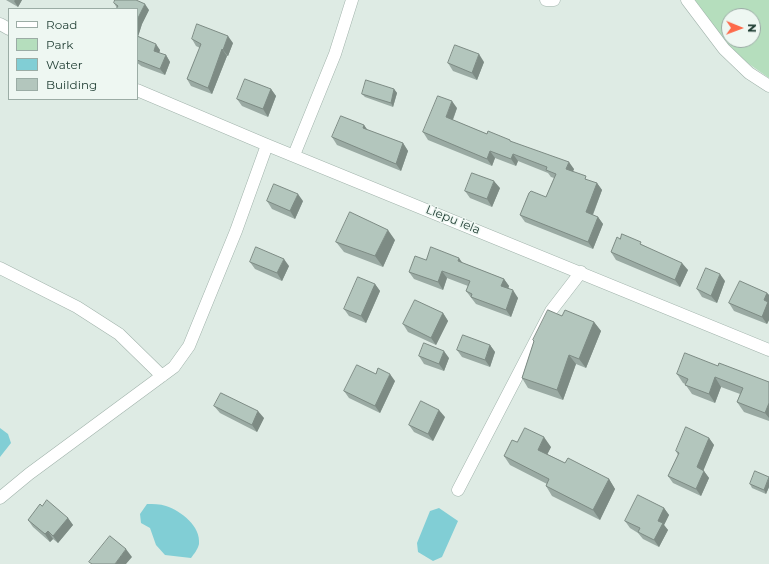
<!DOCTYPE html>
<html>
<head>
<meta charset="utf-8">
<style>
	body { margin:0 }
	#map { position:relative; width:769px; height:564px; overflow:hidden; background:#deebe4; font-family:Montserrat,sans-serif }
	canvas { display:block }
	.legend { position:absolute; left:8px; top:8px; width:130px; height:92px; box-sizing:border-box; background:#eef7f2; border:1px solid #9baca5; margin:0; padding:5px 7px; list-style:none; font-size:12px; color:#1e3c32 }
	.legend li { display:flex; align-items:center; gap:8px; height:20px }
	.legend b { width:20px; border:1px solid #9baca5 }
	.north { position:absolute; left:721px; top:8px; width:40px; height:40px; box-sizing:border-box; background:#eef7f2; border:1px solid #9baca5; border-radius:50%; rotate:91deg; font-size:11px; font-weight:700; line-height:16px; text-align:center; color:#1e3c32 }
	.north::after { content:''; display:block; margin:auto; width:14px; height:18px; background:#fd6a4a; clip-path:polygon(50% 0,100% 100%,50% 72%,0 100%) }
</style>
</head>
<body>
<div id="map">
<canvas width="769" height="564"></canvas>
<ul class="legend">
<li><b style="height:5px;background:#fff"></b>Road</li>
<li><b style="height:11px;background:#b5debd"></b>Park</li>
<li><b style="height:11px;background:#81ced5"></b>Water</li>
<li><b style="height:11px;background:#b3c6bd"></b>Building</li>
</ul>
<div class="north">N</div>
</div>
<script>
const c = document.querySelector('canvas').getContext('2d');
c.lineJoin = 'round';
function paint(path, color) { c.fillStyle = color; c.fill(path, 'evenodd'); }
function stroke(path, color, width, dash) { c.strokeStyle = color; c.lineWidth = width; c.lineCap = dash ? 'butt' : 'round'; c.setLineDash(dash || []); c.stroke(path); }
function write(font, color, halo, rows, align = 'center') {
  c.font = font + ' Montserrat,sans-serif'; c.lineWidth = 3; c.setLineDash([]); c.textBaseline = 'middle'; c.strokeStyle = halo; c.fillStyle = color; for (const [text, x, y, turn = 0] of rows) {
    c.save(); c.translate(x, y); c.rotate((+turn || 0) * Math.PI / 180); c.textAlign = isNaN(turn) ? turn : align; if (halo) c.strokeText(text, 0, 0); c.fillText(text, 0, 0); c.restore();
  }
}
paint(new Path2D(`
	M692,0H769V78L732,52ZM729,16H753V40H729Z`), '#b5debd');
paint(new Path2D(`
	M0,428L8,434L11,443L0,457Z
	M147,504C153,504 160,504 166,506C181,511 201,526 199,544C198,549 194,554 191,558L165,555L156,545L150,528L141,523L140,514Z
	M439,508L458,521L442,557L433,561L418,552L417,543L430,511Z`), '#81ced5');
const minor = new Path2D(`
	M546,0H554
	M687,0L724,49L749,73L769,86
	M0,24L9,29
	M137,90L267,145L769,350
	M294,155L335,54L352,0
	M0,268L77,307L119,334L162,376
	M458,490L551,311L581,272
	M0,498L29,474L174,367L189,346L236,231L267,145`);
stroke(minor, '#a1b3ab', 13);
stroke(minor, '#fff', 12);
paint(new Path2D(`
	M6,0H22L18,7Z
	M114,3L149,10L142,24L138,36L160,50L159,53L166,55L170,62L165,75L141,66L140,65L137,63V9L117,8Z
	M192,39L233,43L228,56H227L212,94L191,86L187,79L200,48L196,46Z
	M484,62L477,80L453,71L448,63Z
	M271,89L276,96L268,117L242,106L237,99Z
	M394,89L397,93L393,107L365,97L362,94Z
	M457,108L453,120L487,134L512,142L574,169L573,171L589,181L597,183L602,190L593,215L598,217L603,224L593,249L525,222L520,215L546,197L554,178L551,177L548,173L518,161L516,166L495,158L492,166L428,140L423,132Z
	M364,125L367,130L403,143L408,151L401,171L337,145L332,137Z
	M500,188L492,207L470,198L465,191Z
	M267,201H303L295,219L272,209Z
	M620,239L643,245L688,270L680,287L616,260L611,252Z
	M395,240L383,267L344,252L336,242Z
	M426,260L463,263L504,279L509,286L508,288L518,298L511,317L476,304L466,291L468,286L447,278L443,290L414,279L409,272Z
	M250,262L289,266L282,281L255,269Z
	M725,281L717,303L702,297L697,289Z
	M375,284L380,291L366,323L349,316L344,309Z
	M767,293L769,295V320L767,324L734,311L729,303Z
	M443,313L448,321L436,345L408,332L403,324Z
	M562,316L594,322L601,331L586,368L576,364L563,400L528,388L522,378L534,341L533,340Z
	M490,345L495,352L490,367L462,357L457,350Z
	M419,356L449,358L444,371L424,364Z
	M718,366L769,382V421L744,412L737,402L740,394L721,387L715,403L692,394L685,384L683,383L677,374Z
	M376,374L395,381L380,413L349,398L344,391Z
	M214,406L264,418L257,432L220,413Z
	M445,417L433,441L414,432L409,425Z
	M709,438L714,445L703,470L709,478L701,496L673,483L668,476L678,455L676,451Z
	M517,442L551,447L547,454L565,463L609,479L615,489L600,520L552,496L546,486L547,484L510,465L504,456Z
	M769,477V487L766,494L752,488L750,484Z
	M42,506L68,518L73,525L58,543L53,539L50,542L33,527L28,520Z
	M664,508L669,515L664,525L668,530L659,547L643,539L638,533L630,528L625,521Z`), '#9aaaa3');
paint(new Path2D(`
	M15,0H22L18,7L14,1Z
	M145,4L149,10L142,24L137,40V20Z
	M228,36L233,43L228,56L223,50Z
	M156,44L160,50L158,57L154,51Z
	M222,49L227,56L212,94L208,88Z
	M479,54L484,62L477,80L472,73Z
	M166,55L170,62L165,75L160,69Z
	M271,89L276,96L268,117L263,109Z
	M394,89L397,93L393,107L391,103Z
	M452,101L457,108L451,124L446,117Z
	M364,125L369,132L363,128Z
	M403,143L408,151L401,171L396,164Z
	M490,151L495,158L492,166L487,159Z
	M513,154L518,161L516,166L511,159Z
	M569,162L574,169L571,176L566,169Z
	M494,181L500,188L492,207L487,199Z
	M597,183L602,190L591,219L586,212Z
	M298,194L303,201L295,219L290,211Z
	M598,217L603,224L593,249L588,242Z
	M388,230L395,240L383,267L375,256Z
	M459,258L464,265L458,261Z
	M284,259L289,266L282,281L277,273Z
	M682,263L688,270L680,287L675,280Z
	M442,271L447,278L443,290L438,282Z
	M720,274L725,281L717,303L711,296Z
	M504,279L509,286L507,293L501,286Z
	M375,284L380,291L366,323L361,316Z
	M513,290L518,298L511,317L506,310Z
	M767,293L769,295V320L767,324L762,317L764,300Z
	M443,313L448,321L436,345L431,338Z
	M594,322L601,331L586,368L579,359Z
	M490,345L495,352L490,367L485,360Z
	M444,351L449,358L444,371L439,364Z
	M569,355L576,364L563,400L557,390Z
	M390,374L395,381L380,413L375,406Z
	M715,377L721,387L715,403L709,394Z
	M769,403V418L765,413Z
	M439,410L445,417L433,441L428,434Z
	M258,411L264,418L257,432L252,425Z
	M544,437L551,447L545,459L538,450Z
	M709,438L714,445L702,474L697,467Z
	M704,471L709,478L701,496L696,489Z
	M769,478V487L766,494L764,490Z
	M609,479L615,489L600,520L593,510Z
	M664,508L669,515L664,525L668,530L659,547L654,540L658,521Z
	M68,518L73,525L58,543L53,536Z
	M48,531L53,539L50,542L45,534Z
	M126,549L132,557L126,564H115Z`), '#7d8b84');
const building = new Path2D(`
	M115,0H136L145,4L137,20V9H116L118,6L114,3Z
	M197,24L228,36L223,50L222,49L208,88L187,79L201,44L192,39Z
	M137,36L156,44L154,51L166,55L160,69L137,60Z
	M455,45L479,54L472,73L448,63Z
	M245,79L271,89L263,109L237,99Z
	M366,80L394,89L391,103L362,94Z
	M438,96L452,101L446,117L487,134L488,131L510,140V141L569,162L566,169L586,176L585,179L597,183L586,212L598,217L588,242L520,215L529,193L531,191L546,197L556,174L546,170L547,167L513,154L511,159L490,151L487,159L423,132Z
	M341,116L364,125L363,128L403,143L396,164L332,137Z
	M472,173L494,181L487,199L465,191Z
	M274,184L298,194L290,211L267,201Z
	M350,212L388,230L375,256L336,242Z
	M622,234L641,242L640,244L682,263L675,280L611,252L617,237L620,239Z
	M256,247L284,259L277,273L250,262Z
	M431,247L459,258L458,261L504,279L501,286L513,290L506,310L471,297L472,294L466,291L470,281L442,271L438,282L409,272L415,256L426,260Z
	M706,268L720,274L711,296L697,289Z
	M358,277L375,284L361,316L344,309Z
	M740,281L767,293L764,300L768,302L762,317L729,303Z
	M415,300L443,313L431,338L403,324Z
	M548,310L562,316L565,310L594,322L579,359L569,355L557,390L522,378L534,341L533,340Z
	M463,335L490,345L485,360L457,350Z
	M424,343L444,351L439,364L419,356Z
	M685,353L718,366L719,363L769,382V403L765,413L737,402L743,388L715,377L709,394L685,385L688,379L677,374Z
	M357,365L376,374L378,368L390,374L375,406L344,391Z
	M221,393L258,411L252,425L214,406Z
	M421,401L439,410L428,434L409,425Z
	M686,427L709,438L697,467L704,471L696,489L668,476L679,453L676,451Z
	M525,428L544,437L538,450L565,463L568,458L609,479L593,510L546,486L549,479L504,456L512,440L517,442Z
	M755,471L769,477L764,490L750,484Z
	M638,495L664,508L658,521L663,523L654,540L638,532L640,528L625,521Z
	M47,500L68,518L53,536L48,531L45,534L28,520L40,504L42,506Z
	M110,536L126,549L115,564H92L89,562Z`);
paint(building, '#b3c6bd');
stroke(building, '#7d8b84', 1);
write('12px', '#1e3c32', '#eef7f2', [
	["Liepu iela",453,220,22]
]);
</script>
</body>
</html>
